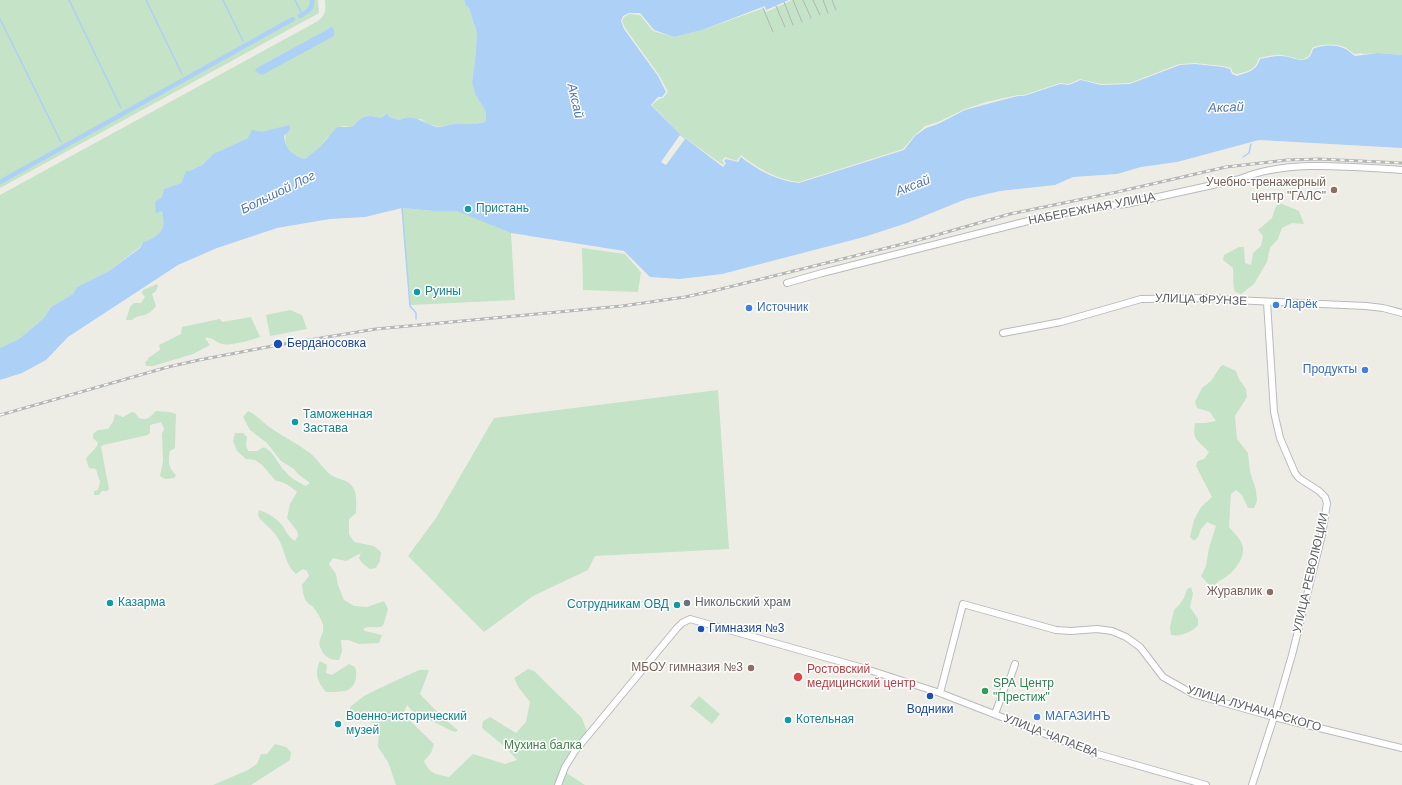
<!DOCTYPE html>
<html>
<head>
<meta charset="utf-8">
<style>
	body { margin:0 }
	canvas { display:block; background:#eeede5 }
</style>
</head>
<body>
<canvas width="1402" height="785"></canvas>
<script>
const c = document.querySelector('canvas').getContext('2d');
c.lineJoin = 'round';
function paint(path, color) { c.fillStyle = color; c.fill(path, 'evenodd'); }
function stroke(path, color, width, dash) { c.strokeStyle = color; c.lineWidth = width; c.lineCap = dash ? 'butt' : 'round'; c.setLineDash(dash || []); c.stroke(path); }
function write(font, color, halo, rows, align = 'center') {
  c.font = font + ' Arial,sans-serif'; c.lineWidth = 3; c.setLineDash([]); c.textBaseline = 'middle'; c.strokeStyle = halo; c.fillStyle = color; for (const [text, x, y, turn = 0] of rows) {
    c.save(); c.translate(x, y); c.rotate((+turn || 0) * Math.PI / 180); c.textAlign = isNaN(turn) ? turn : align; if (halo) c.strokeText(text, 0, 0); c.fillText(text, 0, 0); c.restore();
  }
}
paint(new Path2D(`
	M0,0H318L319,13L0,188Z
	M325,0H464L466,6L469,8L477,33L475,60L472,83L475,94L486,112L485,122L469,125L452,124L441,127L427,124L421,119L401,120L384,115L380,118C365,114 363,116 352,127L343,126L327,138L321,146L305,159C286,153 281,144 289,125L248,138L213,154L202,165L189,171H186L181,183L164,189L163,196L159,200L156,212L162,211C163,216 164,223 163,227C161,234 149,241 143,242L140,247L109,271L77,287L73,294L51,307L44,318L19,339L0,348V195L318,21C326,15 326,9 325,0Z
	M792,0H1402V55L1378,53L1362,54V53L1355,54C1351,52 1348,48 1344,47C1336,43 1319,44 1312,48C1308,67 1294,56 1281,55C1274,54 1266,57 1259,58C1255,70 1249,71 1237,74L1233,73L1231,68L1223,66L1195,63L1179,64L1130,83L1101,84L1080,79L1069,84L1060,83L1024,95H1018L986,102L965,109L938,122L925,126L914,136L903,149L799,182C778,180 757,168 741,155L737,161L725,157L722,161L724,163L723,165L681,135L652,105L659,99L663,98L668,92L659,75L625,28L622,21L624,17L629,14L640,15L653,31L674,37L702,30L764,8L766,12Z
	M1280,203L1299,211L1304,224L1292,223L1282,228L1278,239L1270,248L1267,262L1254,284L1241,294L1235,292C1232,285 1234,276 1233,268L1223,260L1224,255L1239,247H1244L1245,263L1251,265L1253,253L1261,246L1263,236L1258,230L1272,218L1276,206Z
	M402,208L434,211L457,210L511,233L515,300L410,305Z
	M582,248L625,254L641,272L638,292L583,290Z
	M157,284L158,286L156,291L152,294L156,306C145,320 141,312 132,320H126L130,307L134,303H141L145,297L142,293L143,290Z
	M290,310L302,315L307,329L270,336L266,315Z
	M251,317L260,337C253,340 230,346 222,344C215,342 213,337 205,338L210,345L193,354L153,366H146L145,362L148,360V358L160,350L159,345L181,334L182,327L220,319L222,322Z
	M1223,365L1236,371L1239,379L1246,389L1247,397L1235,416L1237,439L1248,453L1250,472L1256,490L1257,501L1254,508H1248L1242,495L1236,490L1231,494L1229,527C1233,532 1238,536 1241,542C1248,554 1236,570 1226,577C1220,581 1219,580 1214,586L1208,584L1201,576L1206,566L1209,548L1216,526L1207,522L1201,529L1198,537L1194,541L1190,537L1194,520L1201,507L1212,497L1196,466L1198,461L1204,459L1209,452C1198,440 1192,441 1195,423H1205L1216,421L1210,412L1197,408L1195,402L1202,388L1211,381L1220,367Z
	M718,390L729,549L595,556L588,570L533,596L484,632L408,556L436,518L494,418Z
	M156,411L170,412L176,414L175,448L170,451C168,461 168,468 176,475L174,478L165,479L160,476L163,461L162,434L164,429L161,422L150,425V433L148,435L103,445L101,447L109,489L107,491H102L99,495H94V491L98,490L100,482L96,469L89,468L86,459C90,452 96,450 98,443L93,438V434L98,430L108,429L113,422L115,414L123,417L132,412L135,413L139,418C147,421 150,417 156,411Z
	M248,411C257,415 261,421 268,426C280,435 295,442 307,451C317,457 322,468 331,475C338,480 347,479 352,486C358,494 356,504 356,513L349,519V534L354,542L374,546L381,552L380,561L376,568L370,569L362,563L359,558L361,553L346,561L333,558L329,564L336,574L338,585L344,600L354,606L367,607L384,601L388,609L383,626C376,629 369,625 363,629L365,631L382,635L379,643L359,644L348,640H341L342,651L339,660C331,660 324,657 321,649C316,640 325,635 323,625C322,620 316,610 312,606C311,605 308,604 307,602C303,597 303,591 302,585L309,576L307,571L303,569L296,574C286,566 285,551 279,540C275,532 266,525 260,519L258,515L259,510C268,513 276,518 282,525C287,532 287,536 295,541L298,536L297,531L287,518L290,504L297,492C290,486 285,482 276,481L262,465L255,460L246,459L237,451L233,441L235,433H243L247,437L246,445L248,451H257L264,447C274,452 277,463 285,471C290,478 298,482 306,486L310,483L298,474L294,469L281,461L267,443L250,430L243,417Z
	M1191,587L1193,594L1190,607L1198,619V625C1193,632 1179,637 1171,635L1170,627L1174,610L1179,605L1184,598L1187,589Z
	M320,661L327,665L326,673L332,675L349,664L355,667C358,676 356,688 345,691C339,692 332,692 326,692C317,681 314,674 320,661Z
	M528,669L534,671L582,718L587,732L562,770L585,785H396L388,762L378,747L379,730L364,715L351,711L350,707L364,696L380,688L419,670H429L420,694L442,717L458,730L456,732L452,731L430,720L419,719L407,705L403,714L434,744L431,753L424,761C430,774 435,774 449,777L473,754L505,764L517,760L504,746L482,728L483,721L490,717L516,733L526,722L530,702L519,688L514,678Z
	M699,696L720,714L712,724L690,706Z
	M275,744L286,747L291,752L290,760L251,785H213L248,770L257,764L261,754H267Z`), '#c4e3c7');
paint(new Path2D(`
	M464,0H789L766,10L765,6L702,30L674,37L654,30L640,13H629L623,16L621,21L624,29L658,76L666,92L662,97H658L651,105L681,135L723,167L726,163L724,161L726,159L738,162L741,157C757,170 778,181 799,183L904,150L915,136L926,128L938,124L965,110L1006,99L1018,96H1024L1060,84L1069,85L1081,80L1101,85L1130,84L1180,65L1195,64L1223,67L1230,69L1232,74L1237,76C1249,72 1256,71 1260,59C1266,58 1273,56 1279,56C1293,55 1308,69 1313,49C1320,45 1336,44 1343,48C1347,49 1351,53 1355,56L1378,53L1402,55V148L1259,140L1177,162L1141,167L1117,174L1073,177L1055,185L1000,191L966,199L907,223L864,237L722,274L680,279L650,277L624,251L511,233L457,211H434L402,208L365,217L330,219L277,228L217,248L178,265L68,337L46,360L22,373L0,380V348L19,339L44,318L51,307L73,294L77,287L109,271L140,248L143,242C149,241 161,234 163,227C164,223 163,216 162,211L156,213L155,202L162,197L164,189L181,183L186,171H189L202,165L213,154L248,138L252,130L262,132L289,125L290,130L284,136C285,150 293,155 305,159L321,146L337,127H352C363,116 365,114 380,118L387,114L390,117L400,120C419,112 425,128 442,127C446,126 450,124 454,124C465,124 474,125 485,122L486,112L475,94L472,83L475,60L477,33L469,8L466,6Z
	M332,27L334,30V36L262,75L255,71L257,68Z`), '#add0f6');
paint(new Path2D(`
	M680,135L685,139L666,165L661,162Z`), '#eeede5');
stroke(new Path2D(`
	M69,0L121,108
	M146,0L182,74
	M223,0L243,41
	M295,0L302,14
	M0,19L61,142
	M1243,157L1249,153L1251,144
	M402,208L410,306L416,313V319`), '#add0f6', 1.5);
stroke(new Path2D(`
	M300,16C307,12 313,9 312,0
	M0,182L293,19`), '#add0f6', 4.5);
const secondary = new Path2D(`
	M787,283L822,273L1040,218L1089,208L1126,204L1240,179C1288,159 1351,167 1402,170
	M1003,333L1061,322L1117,306L1141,299L1214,298L1233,300L1366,306L1383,308L1402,313
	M940,693L963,604L1056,630L1071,631L1097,629L1112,631L1126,637L1140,647L1163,677L1193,694L1274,717L1402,748
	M995,714L1006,684L1011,676L1015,664
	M558,785L565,767L575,751L677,628L682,623L690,619L863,668L940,693L1094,753L1206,785
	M1252,785L1274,717L1292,655L1322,535L1327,503L1325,497L1319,491L1299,478L1295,473L1280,438L1274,412L1267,302`);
stroke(secondary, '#b8babf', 8);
stroke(secondary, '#fff', 6);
stroke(new Path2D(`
	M793,0L802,22
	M803,0L811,18
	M813,0L820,15
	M823,0L828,13
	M832,0L836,10
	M784,2L793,25
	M776,6L785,27
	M763,8L773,32`), '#b5b6b6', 1);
const rail = new Path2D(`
	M0,415L168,367L199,360L278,345L376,329L622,306L685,297L717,290L919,240L1010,214L1117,192L1226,167L1287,160L1319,159L1402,163`);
stroke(rail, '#b5b6b6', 3);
stroke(rail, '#fff', 1.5, [4.5]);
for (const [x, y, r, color] of [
	[1334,190,4,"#8d6e63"],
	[468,209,4,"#0f9aa8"],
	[417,292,4,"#0f9aa8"],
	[1276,305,4,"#3f7fe0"],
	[749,308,4,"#3f7fe0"],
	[278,344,5,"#1a4fb4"],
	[1365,370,4,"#3f7fe0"],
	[295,422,4,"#0f9aa8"],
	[1270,592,4,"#8d6e63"],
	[110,603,4,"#0f9aa8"],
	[687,603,4,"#6b7280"],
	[677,605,4,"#0f9aa8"],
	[701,629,4,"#1a4fb4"],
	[751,668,4,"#8d6e63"],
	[798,677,5,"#e0444e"],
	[985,691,4,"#2e9e5b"],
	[930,696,4,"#1a4fb4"],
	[1037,717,4,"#3f7fe0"],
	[788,720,4,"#0f9aa8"],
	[338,724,4,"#0f9aa8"]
]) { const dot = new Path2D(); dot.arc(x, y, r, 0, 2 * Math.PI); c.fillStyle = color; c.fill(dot); stroke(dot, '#fff', 1.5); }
write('12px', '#785e54', '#fff', [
	["Учебно-тренажерный",1326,183],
	["центр \"ГАЛС\"",1326,197],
	["Журавлик",1262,592],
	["МБОУ гимназия №3",743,668]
], 'right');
write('12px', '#0d838f', '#fff', [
	["Пристань",476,209],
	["Руины",425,292],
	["Таможенная",303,415],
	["Застава",303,429],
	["Казарма",118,603],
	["Сотрудникам ОВД",669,605,"right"],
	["Военно-исторический",346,717],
	["музей",346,731],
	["Котельная",796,720]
], 'left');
write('12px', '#5d5f64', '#fff', [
	["НАБЕРЕЖНАЯ УЛИЦА",1092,209,-11],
	["УЛИЦА ФРУНЗЕ",1201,300,2],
	["УЛИЦА РЕВОЛЮЦИИ",1311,573,-77],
	["УЛИЦА ЛУНАЧАРСКОГО",1254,709,16],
	["УЛИЦА ЧАПАЕВА",1051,736,21]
]);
write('12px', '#366cbe', '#fff', [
	["Ларёк",1284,305],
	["Источник",757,308],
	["Продукты",1357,370,"right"],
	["МАГАЗИНЪ",1045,717]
], 'left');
write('12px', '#164399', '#fff', [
	["Берданосовка",287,344],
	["Гимназия №3",709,629],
	["Водники",930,710,"center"]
], 'left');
write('12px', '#5b616d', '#fff', [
	["Никольский храм",695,603]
], 'left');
write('12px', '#be3a42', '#fff', [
	["Ростовский",807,670],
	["медицинский центр",807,684]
], 'left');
write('12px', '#27864d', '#fff', [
	["SPA Центр",993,684],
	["\"Престиж\"",993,698]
], 'left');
write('12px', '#3e8247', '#fff', [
	["Мухина балка",543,746]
]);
write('italic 13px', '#4f75af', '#fff', [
	["Аксай",575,101,77],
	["Аксай",1226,108,-2],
	["Аксай",913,186,-21],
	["Большой Лог",278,193,-26]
]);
</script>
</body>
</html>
